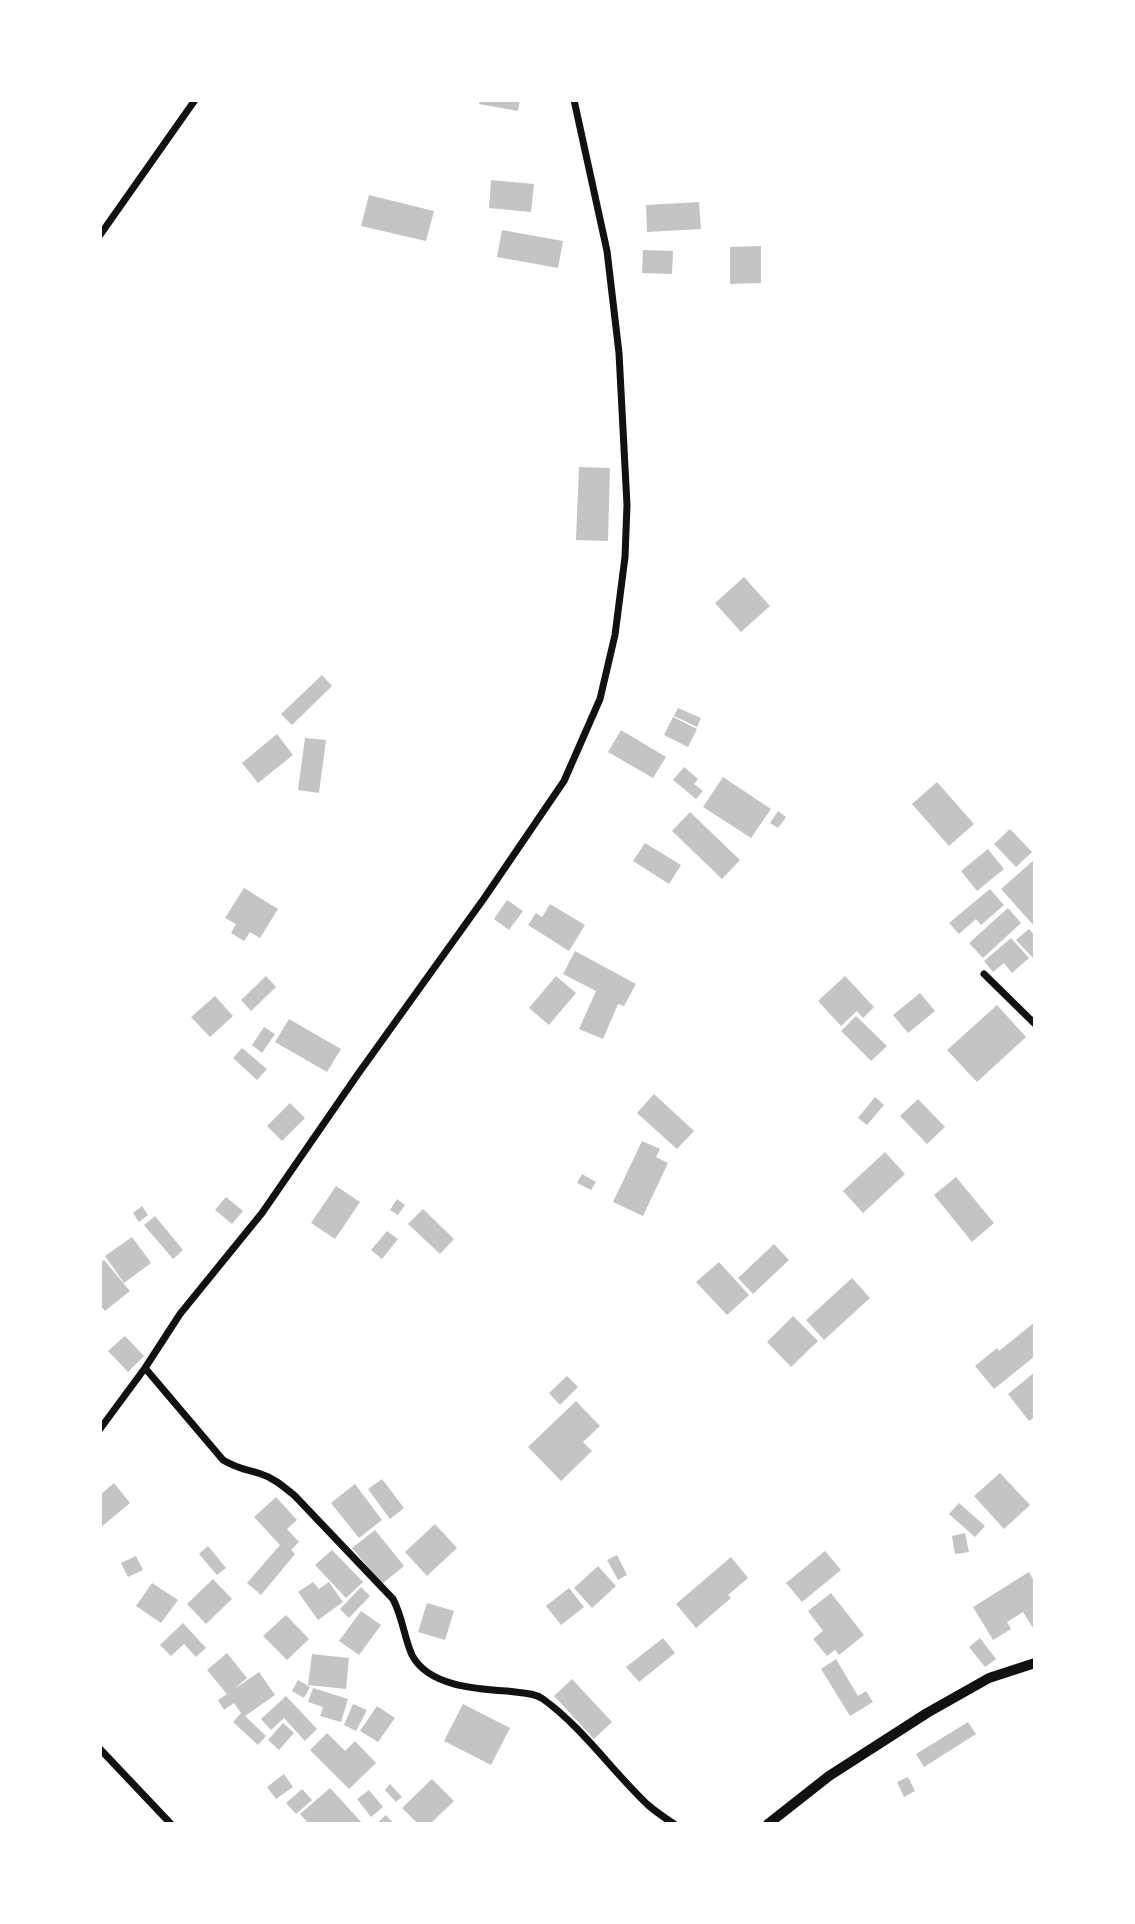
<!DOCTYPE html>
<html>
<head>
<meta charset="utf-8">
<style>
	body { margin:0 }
	#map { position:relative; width:1135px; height:1924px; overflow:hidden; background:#fff; font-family:"Public Sans",sans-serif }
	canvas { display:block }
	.frame { position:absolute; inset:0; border:102px solid #fff; pointer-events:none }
</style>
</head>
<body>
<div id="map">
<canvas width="1135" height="1924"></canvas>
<div class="frame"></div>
</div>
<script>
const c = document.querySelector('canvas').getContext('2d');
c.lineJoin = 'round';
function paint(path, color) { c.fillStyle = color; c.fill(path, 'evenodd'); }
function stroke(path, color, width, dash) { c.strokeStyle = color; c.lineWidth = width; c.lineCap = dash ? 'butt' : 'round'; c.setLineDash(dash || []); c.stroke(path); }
paint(new Path2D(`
	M480,100H520L518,111L479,104Z
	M491,180L534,184L531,212L489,208Z
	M369,195L434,211L426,241L361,226Z
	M699,202L701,229L647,232L646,205Z
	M502,230L563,241L558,268L497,257Z
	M761,246V283L730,284V247Z
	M643,250L673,251L672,274L642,273Z
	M579,467L610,468L608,541L576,540Z
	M744,577L770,606L741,632L715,603Z
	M322,675L332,686L292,725L281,714Z
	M678,708L701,718L697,727L674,716Z
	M673,717L697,729L688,747L664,735Z
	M621,730L666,757L653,778L608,752Z
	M277,734L293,755L258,783L242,763Z
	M305,738L326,740L319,793L298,790Z
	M684,767L698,779L694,784L703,791L696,799L673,780Z
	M723,777L771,809L751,838L703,807Z
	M937,782L974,824L949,846L912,804Z
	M778,811L786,817L778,828L770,823Z
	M690,812L740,860L722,879L672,831Z
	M1010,829L1032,852L1016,867L994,844Z
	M645,843L681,865L669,884L633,861Z
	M988,849L1004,869L977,891L961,871Z
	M1035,859V927L1001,889Z
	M244,888L278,909L260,938L250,932L244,941L231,933L236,924L225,918Z
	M990,889L1004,905L981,925L976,919L959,934L949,923Z
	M507,900L523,911L509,930L494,919Z
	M550,904L585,925L569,951L528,925L536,913L542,917Z
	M1008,908L1021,923L983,958L969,943Z
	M1029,929L1035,936V960L1016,940Z
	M1011,938L1029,958L1012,973L1004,963L993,972L984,961Z
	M575,951L636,984L624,1006L618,1004L603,1039L579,1029L596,991L563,974Z
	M266,976L276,987L251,1011L241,1000Z
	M556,976L576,993L549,1025L529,1008Z
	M845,976L874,1007L863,1018L857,1011L841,1026L818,1001Z
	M920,993L935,1011L908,1033L893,1015Z
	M215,996L233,1016L210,1037L191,1017Z
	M997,1005L1026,1037L977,1082L947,1050Z
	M856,1016L887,1046L871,1061L841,1031Z
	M289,1019L341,1049L327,1072L275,1042Z
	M264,1027L275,1034L262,1053L252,1045Z
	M242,1048L267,1069L257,1080L233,1058Z
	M654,1094L694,1131L677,1149L637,1113Z
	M875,1097L884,1105L867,1125L858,1118Z
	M918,1099L945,1127L927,1144L900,1116Z
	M290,1103L305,1118L282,1141L267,1126Z
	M642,1141L660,1149L656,1157L668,1163L643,1216L613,1202Z
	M885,1152L905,1174L863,1213L843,1191Z
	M582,1174L596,1182L591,1190L577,1183Z
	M956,1177L994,1223L972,1242L934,1195Z
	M336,1186L360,1202L335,1239L311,1223Z
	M226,1197L243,1211L232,1224L215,1210Z
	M397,1199L405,1205L398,1215L390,1210Z
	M142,1206L148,1215L139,1222L133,1213Z
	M423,1209L454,1239L440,1254L408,1224Z
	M155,1216L183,1250L173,1259L144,1225Z
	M387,1231L398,1239L382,1259L371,1250Z
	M132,1237L151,1263L124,1283L105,1256Z
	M774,1244L789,1260L753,1294L738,1278Z
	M104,1260L130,1291L105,1311L100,1305V1263Z
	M719,1262L749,1295L727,1315L696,1282Z
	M852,1278L870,1298L824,1340L806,1320Z
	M793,1316L818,1341L791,1367L767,1342Z
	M1035,1322V1356L994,1389L975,1366L997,1348L999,1351Z
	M125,1336L144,1356L128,1372L108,1351Z
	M1035,1372V1417L1029,1421L1008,1394Z
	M567,1376L578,1387L560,1405L549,1393Z
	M576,1401L600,1426L583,1442L592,1451L561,1481L528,1447Z
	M1000,1473L1030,1505L1004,1529L974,1496Z
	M382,1479L404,1508L390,1519L368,1489Z
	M114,1483L130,1503L100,1528V1495Z
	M355,1484L382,1520L359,1538L331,1503Z
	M276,1497L297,1520L287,1529L299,1542L291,1550L295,1554L261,1595L247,1583L280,1545L254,1517Z
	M959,1503L985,1526L975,1537L949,1514Z
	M435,1524L457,1548L427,1576L405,1552Z
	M375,1530L404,1566L382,1584L352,1548Z
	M965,1533L969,1552L955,1554L952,1536Z
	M208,1546L226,1568L217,1575L199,1554Z
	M332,1550L363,1582L346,1598L315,1565Z
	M825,1551L841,1570L802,1602L786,1583Z
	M617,1555L627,1575L618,1580L607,1560Z
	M136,1556L143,1570L128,1577L121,1563Z
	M731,1557L748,1578L728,1595L731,1598L696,1628L676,1604Z
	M598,1566L616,1586L592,1608L574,1588Z
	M1029,1572L1035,1583V1627L1033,1628L1023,1612L1007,1622L1011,1629L993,1640L973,1607Z
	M213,1579L232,1599L206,1624L187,1604Z
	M313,1582L319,1589L329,1582L343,1602L318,1620L298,1592Z
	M152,1583L178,1600L161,1623L136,1606Z
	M361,1587L370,1596L349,1618L340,1609Z
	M569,1588L584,1607L561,1625L546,1606Z
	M831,1593L864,1635L839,1655L835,1650L827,1656L813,1639L823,1631L808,1611Z
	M427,1603L454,1611L445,1640L418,1632Z
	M361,1611L381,1625L359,1655L339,1641Z
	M286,1615L309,1639L287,1660L263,1636Z
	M183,1623L206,1648L196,1657L184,1644L171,1656L160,1645Z
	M663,1638L675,1653L639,1682L626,1667Z
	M980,1638L996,1659L985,1667L969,1647Z
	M227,1653L247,1678L233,1690L259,1672L275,1695L245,1716L266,1736L258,1745L233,1722L241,1713L234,1703L224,1710L218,1700L227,1694L207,1670Z
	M312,1654L349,1658L346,1689L308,1685Z
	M836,1659L858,1696L866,1691L873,1702L850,1716L821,1669Z
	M572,1679L612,1722L594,1739L554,1696Z
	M298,1680L310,1687L304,1698L292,1691Z
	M313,1688L348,1699L341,1722L320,1716L323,1707L308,1702Z
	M286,1696L317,1729L305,1741L284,1718L271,1730L261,1719Z
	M353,1704L367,1710L356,1731L344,1725Z
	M463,1704L510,1728L491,1765L444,1741Z
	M377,1706L395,1718L378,1742L360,1731Z
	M968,1722L976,1734L924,1767L916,1754Z
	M283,1723L294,1733L279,1750L268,1740Z
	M327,1733L345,1751L355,1741L376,1763L349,1789L310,1750Z
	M284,1774L293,1787L276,1799L267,1787Z
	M908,1777L915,1791L904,1797L897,1782Z
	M432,1779L454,1801L430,1824H418L402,1808Z
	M390,1784L402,1797L396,1802L385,1790Z
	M330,1788L363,1824H328L326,1822L324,1824H309L300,1814Z
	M302,1789L312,1800L296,1814L286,1803Z
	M369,1790L383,1807L371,1817L357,1799Z
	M386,1815L394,1824H376Z`), '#c4c4c4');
stroke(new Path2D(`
	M100,235L195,100
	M984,974L1035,1024
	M145,1368L223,1460C238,1469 245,1469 261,1474C274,1478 284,1487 295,1496L393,1599C403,1618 404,1638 412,1655C428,1686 476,1689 507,1691C519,1693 533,1692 543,1699C583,1728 612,1771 648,1805C656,1812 665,1818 674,1824
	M100,1429L145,1368L180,1314L262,1213L358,1074L485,897L564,781L600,699L615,635L625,557L627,505L619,353L607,251L574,100
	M100,1749L171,1824`), '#111', 7);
stroke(new Path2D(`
	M768,1824L829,1776L927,1713L989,1678L1035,1663`), '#111', 10);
</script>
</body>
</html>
